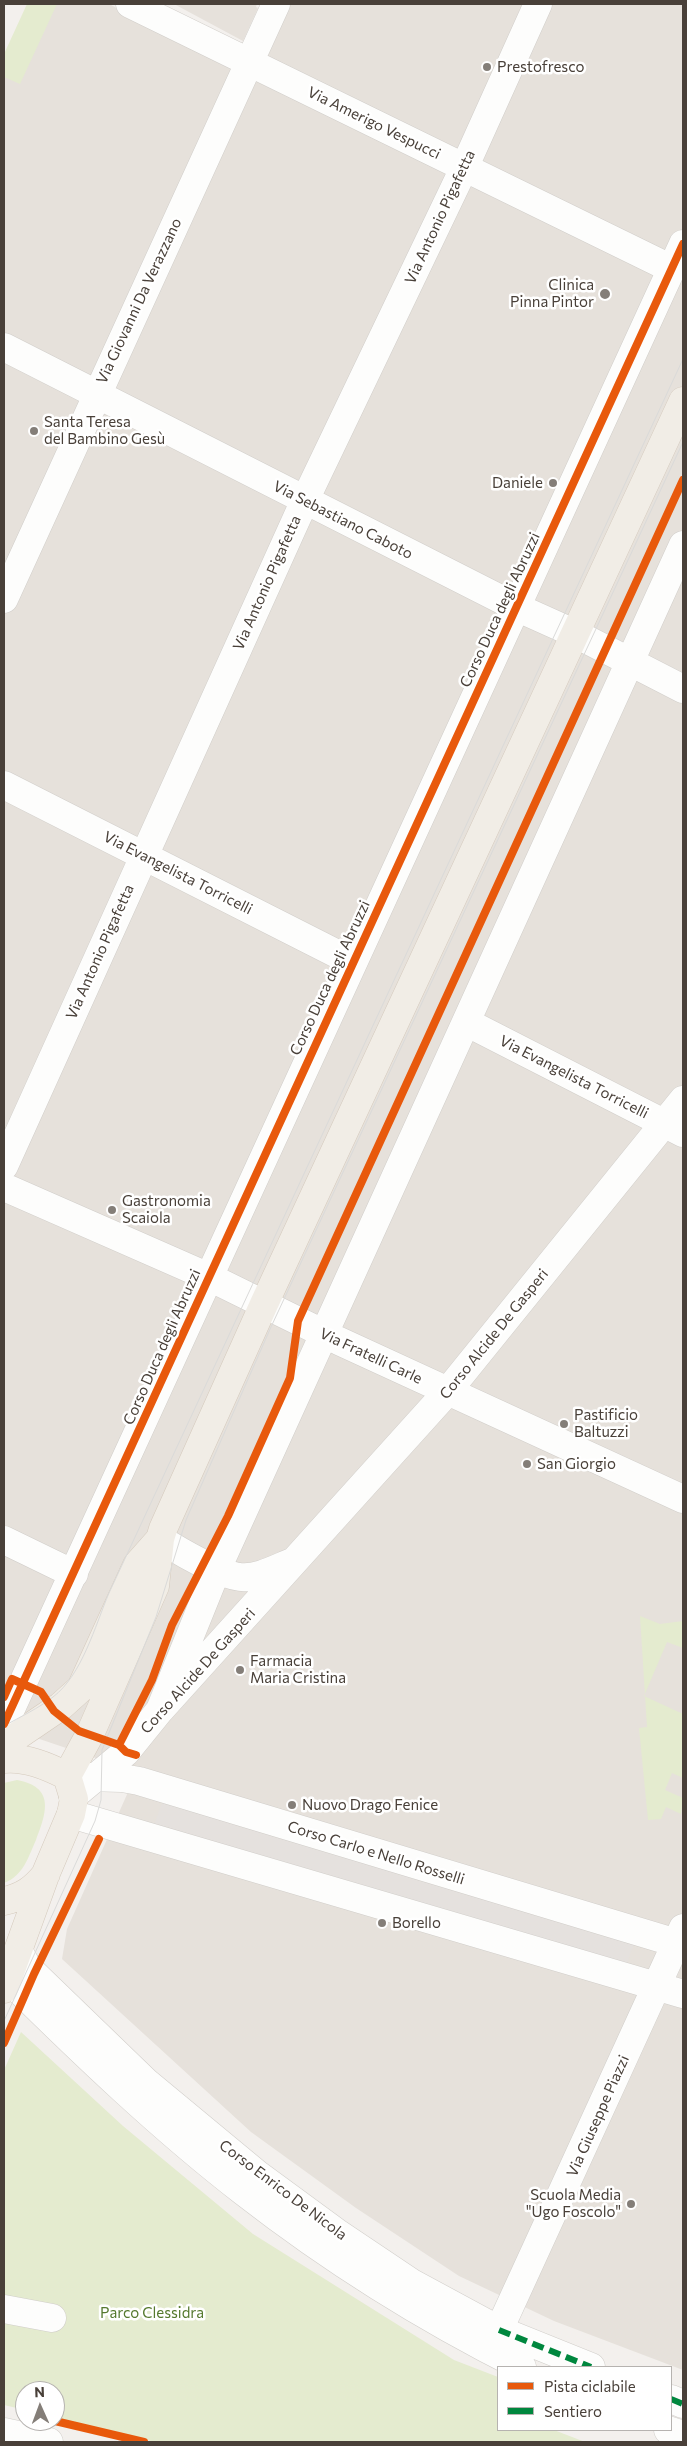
<!DOCTYPE html>
<html>
<head>
<meta charset="utf-8">
<style>
	body { margin:0 }
	#map { position:relative; width:687px; height:2446px; overflow:hidden; background:#f3f0ed; font-family:Commissioner,sans-serif }
	canvas { display:block }
	.frame { position:absolute; inset:0; border:5px solid #494039; pointer-events:none }
	.legend { position:absolute; left:497px; top:2366px; width:175px; height:65px; box-sizing:border-box; background:#fff; border:1px solid #b6b3b0; margin:0; padding:6px 9px; list-style:none; font-size:15px; color:#494039 }
	.legend li { display:flex; align-items:center; gap:10px; height:25px }
	.legend b { width:25px; border:1px solid #b6b3b0 }
	.north { position:absolute; left:15px; top:2381px; width:50px; height:50px; box-sizing:border-box; background:#fff; border:1px solid #b6b3b0; border-radius:50%; rotate:358deg; font-size:14px; font-weight:700; line-height:20px; text-align:center; color:#494039 }
	.north::after { content:''; display:block; margin:auto; width:18px; height:22px; background:#847e78; clip-path:polygon(50% 0,100% 100%,50% 72%,0 100%) }
</style>
</head>
<body>
<div id="map">
<canvas width="687" height="2446"></canvas>
<div class="frame"></div>
<ul class="legend">
<li><b style="height:6px;background:#e8590c"></b>Pista ciclabile</li>
<li><b style="height:6px;background:#00873e"></b>Sentiero</li>
</ul>
<div class="north">N</div>
</div>
<script>
const c = document.querySelector('canvas').getContext('2d');
c.lineJoin = 'round';
function paint(path, color) { c.fillStyle = color; c.fill(path, 'evenodd'); }
function stroke(path, color, width, dash) { c.strokeStyle = color; c.lineWidth = width; c.lineCap = dash ? 'butt' : 'round'; c.setLineDash(dash || []); c.stroke(path); }
function write(font, color, halo, rows, align = 'center') {
  c.font = font + ' Commissioner,sans-serif'; c.lineWidth = 5; c.setLineDash([]); c.textBaseline = 'middle'; c.strokeStyle = halo; c.fillStyle = color; for (const [text, x, y, turn = 0] of rows) {
    c.save(); c.translate(x, y); c.rotate((+turn || 0) * Math.PI / 180); c.textAlign = isNaN(turn) ? turn : align; if (halo) c.strokeText(text, 0, 0); c.fillText(text, 0, 0); c.restore();
  }
}
paint(new Path2D(`
	M28,4H109L255,78L289,4H683V2370L554,2321L459,2276L356,2208L251,2132L62,1959L67,1929L137,1772L4,1727V64Z
	M174,4H257L256,7L258,8L243,41Z`), '#e6e1db');
paint(new Path2D(`
	M27,4H57L20,84L4,77V54Z
	M640,1616L660,1624L683,1621V1648L667,1642L644,1696L683,1714V1778L672,1773L665,1790L683,1798L681,1814L666,1807L661,1819L648,1820L639,1728L647,1727Z
	M17,1780C55,1787 47,1812 36,1840C28,1858 23,1876 4,1883V1783Z
	M21,2032L123,2126L253,2234L454,2360L498,2377V2430H554L585,2442H155L55,2418V2391H25V2410L4,2405V2070Z`), '#e4ebcf');
paint(new Path2D(`
	M162,1803L635,1941L624,1971L153,1828Z`), '#e5e1de');
const minor = new Path2D(`
	M130,4L672,269
	M4,347L516,607L576,634L683,689
	M4,599L276,4
	M4,785L353,962
	M466,1022L683,1133
	M4,1166L305,500L465,166L538,4
	M4,1187L209,1277L339,1341L683,1499
	M160,1539C179,1551 218,1574 240,1577C257,1579 277,1568 292,1562
	M4,1540L74,1574
	M160,1710L217,1569L683,545
	M4,1724L683,244
	M87,1777L122,1778L139,1781L683,1945
	M73,1796L126,1752L160,1710L447,1392L683,1100
	M71,1814L683,1994
	M19,1952L28,1968L146,2082L257,2174L336,2232L412,2283L499,2330L591,2367
	M8,1979C83,2053 160,2127 244,2192C330,2259 424,2318 522,2367
	M4,2309L52,2318
	M499,2330L683,1928
	M671,2399L683,2404
	M668,2430L683,2435
	M4,2432L49,2442`);
const major = new Path2D(`
	M4,1753L17,1736L61,1706L81,1688L137,1565L160,1539
	M4,1759C26,1757 47,1766 67,1776L74,1799L71,1814L46,1873L4,1989
	M67,1776L90,1734L155,1586L160,1539L163,1529L264,1304L683,401
	M4,1901C23,1897 34,1889 46,1874`);
stroke(minor, '#d1ceca', 29);
stroke(major, '#d4c9bc', 29);
stroke(minor, '#fdfdfc', 28);
stroke(major, '#f1ede6', 28);
stroke(new Path2D(`
	M4,1726C20,1717 39,1708 53,1697C82,1675 95,1626 109,1593L683,359
	M4,2021L95,1821L101,1800L102,1750L156,1617L186,1520L271,1327L683,442`), '#dadad9', 1);
stroke(new Path2D(`
	M499,2330L591,2367
	M671,2399L683,2404`), '#00873e', 6, [12, 6]);
stroke(new Path2D(`
	M4,1697L12,1679L41,1692L54,1711L79,1731L119,1745L126,1752L136,1755
	M4,1724L683,244
	M119,1745L152,1680L172,1625L228,1516L290,1378L298,1321L683,480
	M4,2043L34,1974L99,1839
	M55,2421L144,2442`), '#e8590c', 8);
for (const [x, y, r, color] of [
	[487,67,5,"#847e78"],
	[605,294,6,"#847e78"],
	[34,431,5,"#847e78"],
	[553,483,5,"#847e78"],
	[112,1210,5,"#847e78"],
	[564,1424,5,"#847e78"],
	[527,1464,5,"#847e78"],
	[240,1670,5,"#847e78"],
	[292,1805,5,"#847e78"],
	[382,1923,5,"#847e78"],
	[631,2204,5,"#847e78"]
]) { const dot = new Path2D(); dot.arc(x, y, r, 0, 2 * Math.PI); c.fillStyle = color; c.fill(dot); stroke(dot, '#fff', 2); }
write('15px', '#494039', '#fff', [
	["Prestofresco",497,67],
	["Clinica",594,285,"right"],
	["Pinna Pintor",594,302,"right"],
	["Santa Teresa",44,422],
	["del Bambino Gesù",44,439],
	["Daniele",543,483,"right"],
	["Gastronomia",122,1201],
	["Scaiola",122,1218],
	["Pastificio",574,1415],
	["Baltuzzi",574,1432],
	["San Giorgio",537,1464],
	["Farmacia",250,1661],
	["Maria Cristina",250,1678],
	["Nuovo Drago Fenice",302,1805],
	["Borello",392,1923],
	["Scuola Media",621,2195,"right"],
	["\"Ugo Foscolo\"",621,2212,"right"]
], 'left');
write('15px', '#494039', '#fff', [
	["Via Amerigo Vespucci",374,123,26],
	["Via Antonio Pigafetta",440,217,-65],
	["Via Giovanni Da Verazzano",139,301,-65],
	["Via Sebastiano Caboto",343,520,27],
	["Via Antonio Pigafetta",267,583,-66],
	["Corso Duca degli Abruzzi",500,610,-65],
	["Via Evangelista Torricelli",178,873,27],
	["Via Antonio Pigafetta",100,952,-66],
	["Corso Duca degli Abruzzi",330,978,-65],
	["Via Evangelista Torricelli",574,1077,27],
	["Corso Alcide De Gasperi",494,1334,-51],
	["Corso Duca degli Abruzzi",162,1347,-66],
	["Via Fratelli Carle",371,1356,25],
	["Corso Alcide De Gasperi",198,1671,-48],
	["Corso Carlo e Nello Rosselli",376,1853,17],
	["Via Giuseppe Piazzi",598,2116,-66],
	["Corso Enrico De Nicola",283,2190,37]
]);
write('15px', '#55792e', '#fff', [
	["Parco Clessidra",152,2313]
]);
</script>
</body>
</html>
